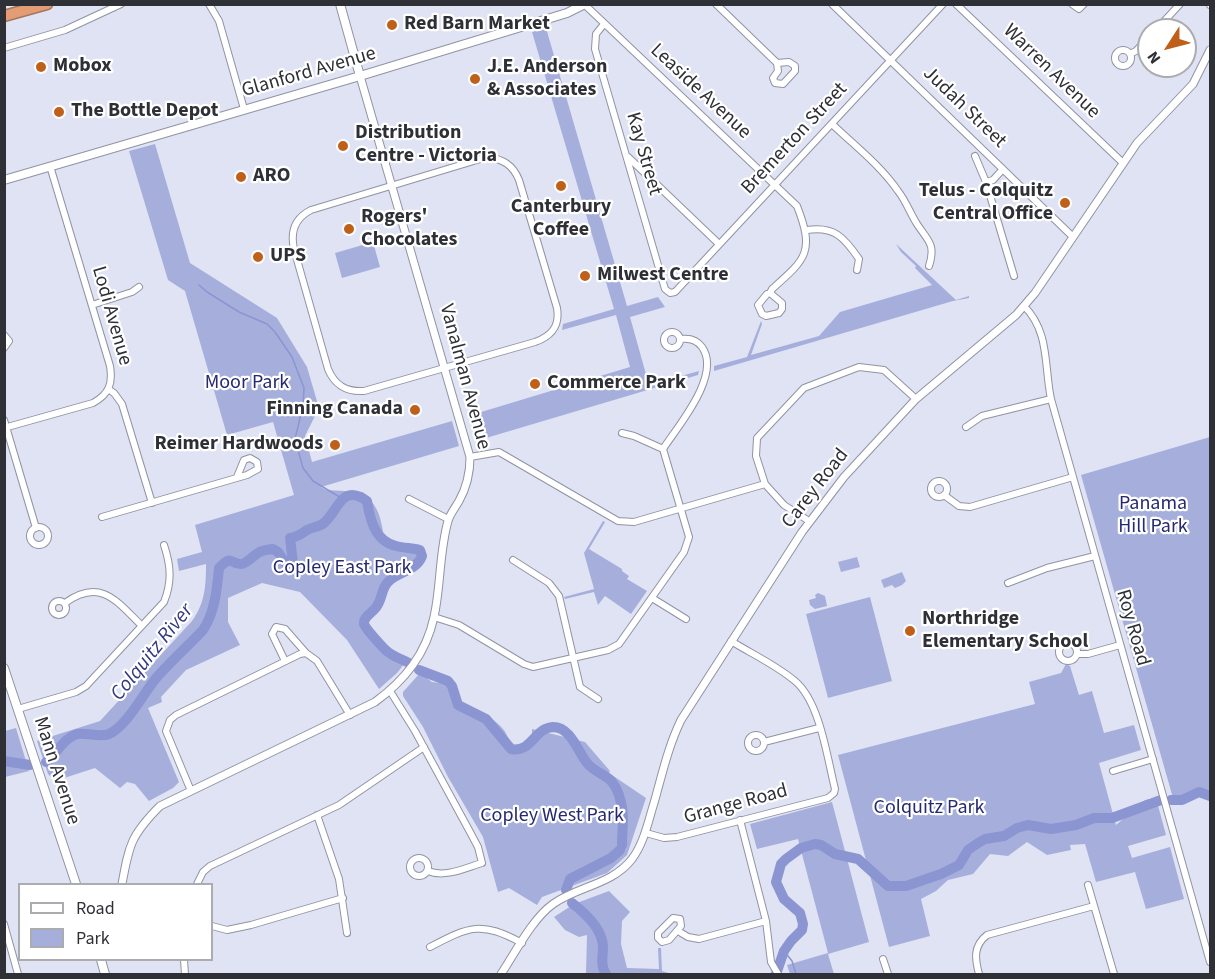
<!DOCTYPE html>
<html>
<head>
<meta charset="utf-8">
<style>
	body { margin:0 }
	#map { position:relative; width:1215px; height:979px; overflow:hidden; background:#e0e3f4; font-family:"Source Sans 3",sans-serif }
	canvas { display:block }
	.frame { position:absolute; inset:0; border:6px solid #2e3036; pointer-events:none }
	.legend { position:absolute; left:18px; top:883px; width:195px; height:78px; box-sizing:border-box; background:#fff; border:2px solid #abacaf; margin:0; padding:8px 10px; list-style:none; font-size:18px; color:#2e3036 }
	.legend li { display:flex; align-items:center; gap:12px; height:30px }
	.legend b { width:30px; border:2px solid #abacaf }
	.north { position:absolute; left:1137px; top:18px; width:60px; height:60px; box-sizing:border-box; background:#fff; border:2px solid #abacaf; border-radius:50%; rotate:234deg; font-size:16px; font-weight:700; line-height:24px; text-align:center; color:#2e3036 }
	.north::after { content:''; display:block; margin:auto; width:21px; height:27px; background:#bf601a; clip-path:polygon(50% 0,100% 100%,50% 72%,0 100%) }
</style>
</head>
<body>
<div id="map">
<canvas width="1215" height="979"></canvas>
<div class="frame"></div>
<ul class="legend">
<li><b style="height:8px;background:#fff"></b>Road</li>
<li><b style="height:16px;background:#a6afdc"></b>Park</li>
</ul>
<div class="north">N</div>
</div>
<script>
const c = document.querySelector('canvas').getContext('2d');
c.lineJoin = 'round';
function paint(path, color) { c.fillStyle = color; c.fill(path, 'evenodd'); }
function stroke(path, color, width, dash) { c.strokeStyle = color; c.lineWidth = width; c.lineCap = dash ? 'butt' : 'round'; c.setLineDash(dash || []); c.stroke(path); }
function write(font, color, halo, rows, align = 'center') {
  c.font = font + ' "Source Sans 3",sans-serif'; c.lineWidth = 4.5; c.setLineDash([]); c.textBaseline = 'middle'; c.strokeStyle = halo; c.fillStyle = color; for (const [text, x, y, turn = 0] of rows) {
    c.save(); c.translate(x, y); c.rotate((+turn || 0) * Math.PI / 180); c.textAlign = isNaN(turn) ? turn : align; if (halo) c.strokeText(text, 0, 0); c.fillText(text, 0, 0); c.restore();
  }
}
paint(new Path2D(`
	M546,28L627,306L658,297L665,307L630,317L649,385L699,371L698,375L476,441L468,416L630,367L616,315L562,330L563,324L614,309L532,32Z
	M155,144L190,263L277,318L307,367L319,408L305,436L312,462L452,421L459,446L321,487L326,490L363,492C379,508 380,515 384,536C391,541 416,547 417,553C418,556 416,560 416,563C406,570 393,574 384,583C379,590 379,598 375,605C371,611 367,613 365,621L384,647L408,659L397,673L379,689L347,640L300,592L262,583L228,598V622L240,645L186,670L161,697L162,702L148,708L179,782L173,788L149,801L135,784L127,782L120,788L95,768L55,781L48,774L37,741L100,721L192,621C205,603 206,586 206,564L179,571L177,559L202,552L195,525L294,495L273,422L227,435L185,291L168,280L129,151Z
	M373,242L380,267L342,278L335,253Z
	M896,244L956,300L969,296V298L953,301L714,371V366L747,357L761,321L762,324L751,355L819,336L840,312L932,285L915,268L916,266L901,252Z
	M1210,437V799C1200,788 1195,799 1184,801L1173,798L1081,475Z
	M603,521L605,522L589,549L622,569V571L629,576L627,579L647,591L631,614L605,596L598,605L594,592L565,599L564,597L594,589L584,553Z
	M857,557L860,567L841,572L838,562Z
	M902,572L906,581L902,585L895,588L892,585L884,588L881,580Z
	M818,593L825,596L827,606L815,609L810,605L809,600L816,598L815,595Z
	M870,597L892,681L828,698L806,614Z
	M1066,664L1070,666L1079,695L1092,691L1104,733L1134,725L1141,750L1099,763L1116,825L1145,800L1156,798L1166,835L1128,846L1132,858L1170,847L1184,899L1146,909L1135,872L1096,882L1085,844L1070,845L1071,850L1047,855L1027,842L1008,856L990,854L973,874L948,880L936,891L921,899L930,936L889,947L838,755L1035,704L1029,682L1061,673Z
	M420,673L432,682L448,684C454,690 451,699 456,705C473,711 491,714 503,729C509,736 508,743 518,748L522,747L532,739V729L585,742L610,771L609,773L646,798L627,855L607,873L542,897L537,905L509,888L498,892L483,837L448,777L423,727L403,696V692Z
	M16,728L29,771L5,777V731Z
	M832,802L869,942L828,954L834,974H790L787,965L828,953L798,839L757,849L750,824Z
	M609,891L630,912L622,921L621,944L627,968L659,969L658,948H661L662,971L672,974H586L587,935L579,937L565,930L554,917L574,904Z`), '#a6afdc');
stroke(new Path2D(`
	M199,285L207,292L239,312L267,324L275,332L292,357L304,388L303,406L295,439L303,468L313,481L343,499
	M784,951L792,961L796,974`), '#8a95d1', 1.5);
stroke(new Path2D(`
	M419,670L448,681L452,686L458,705L486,719L511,749C532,753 534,728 553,727C571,727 578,752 587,763C594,772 607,775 612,782C615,786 619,794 620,799C625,813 622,830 622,845
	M4,761L30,765
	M46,762C58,753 62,739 77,734C88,732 99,738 109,734C128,725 144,692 157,677C172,660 188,646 203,630C215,612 217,589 219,568C233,554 229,564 241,564C246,564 253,556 258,553C262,550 267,550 273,549L278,552L286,564L293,563L290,538C298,537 301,534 307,530C312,527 319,527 324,523C339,510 341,483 367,501C370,520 375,541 396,546C404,548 412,548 420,550L422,556C417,570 399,572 389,581C381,588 383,597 377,606C374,612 363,616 364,624C364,627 384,649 388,652C394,657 402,659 409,663
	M1171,800H1182L1199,792L1210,796
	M566,890L570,879L611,858L620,850
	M572,903C585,913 602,928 603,946C603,956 600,966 606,974
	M776,974L784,951L791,941L802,930L803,924L800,913L784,899L776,882L781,864L786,859L801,848L815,844L821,845L835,854L858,859L888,886H906L941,874L959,865L968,850L978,843L985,839L1004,836L1017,828L1028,825L1051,829L1076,825L1094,818H1112L1161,800`), '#8a95d1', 10);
const minor = new Path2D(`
	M209,4L219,21L244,109
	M716,4L777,63
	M832,4L1072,236
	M956,4L1123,163
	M1072,4L1079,9L1084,4
	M1210,4V5
	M585,5L797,206C815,252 806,259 772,289L770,293
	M604,24L596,34L595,49L665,289L670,293L675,292L943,4
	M1156,30L1180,4
	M4,48L65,30L121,4
	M1115 58a8 8 0 1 1 16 0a8 8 0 1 1-16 0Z
	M1130,54L1136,51L1149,37
	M789,62L795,66V71L783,84L775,83L773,78L778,71L777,63Z
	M832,124C855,146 880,165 898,191C906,201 910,213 917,224C928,241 936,244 929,266
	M975,156L986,182L1014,276
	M487,157C503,159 513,165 519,180L557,308C560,326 552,336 535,342L364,391C347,392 335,386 328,369L294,249C290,231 295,218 311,210Z
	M628,157L719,244
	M986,182L993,180L1003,169
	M807,230C834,226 844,237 859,259L857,270
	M770,293L782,303V309L779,313L766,316L762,314L758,305L767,294Z
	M92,305L132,292L139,287
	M1024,306C1050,332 1044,366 1051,399L1210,962
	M664 340a8 8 0 1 1 16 0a8 8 0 1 1-16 0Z
	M4,335L9,341L4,348
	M108,389L114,393L122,404L152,503
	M4,420L36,528
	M966,427L982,416L1051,399
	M4,428L93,403C109,394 113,384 110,366L50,166
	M622,433L634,436L663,449
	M663,449C678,426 722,375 702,347C697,340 689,338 681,339
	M470,457L499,452L618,521L634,522L765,484L784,505L809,521
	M931 489a8 8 0 1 1 16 0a8 8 0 1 1-16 0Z
	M765,484L756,456L757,438L804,388L859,367L884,370L916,399
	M944,495L959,506L970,507L1073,477
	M409,499L448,519
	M102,517L247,475L258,469L257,462L250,458L244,460L237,477
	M30 536a9 9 0 1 1 18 0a9 9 0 1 1-18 0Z
	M513,560L549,583L559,596L580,687L598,699
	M1008,583L1047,568L1095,556
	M652,598L686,619
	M52 608a7 7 0 1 1 14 0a7 7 0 1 1-14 0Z
	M65,603C100,578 116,600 141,625
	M434,617L459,625L524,664L533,667L608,650L619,644L684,552L689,537L663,449
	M1059 652a9 9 0 1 1 18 0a9 9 0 1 1-18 0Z
	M1077,654H1088L1120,645
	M285,661L272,634L276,627L285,629L306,653
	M390,691L415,731L470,832L478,847L482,863C465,868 445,878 428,871
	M18,709L76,692L86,686L164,602C172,582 171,566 164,545
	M748 743a8 8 0 1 1 16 0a8 8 0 1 1-16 0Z
	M764,742L819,728
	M1113,771L1153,759
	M191,791L166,731L170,720L176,715L300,654L306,653L317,661L350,715
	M317,815L339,879L347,933
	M740,820L766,921L771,962L778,974
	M646,833L664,838L677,837L828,798L834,793L835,789C827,757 820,702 795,681C776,665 752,654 731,641
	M410 867a9 9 0 1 1 18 0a9 9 0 1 1-18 0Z
	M197,884L203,872L210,866L339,805L424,747
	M1088,885L1114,974
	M673,918L680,919L681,926L669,940L662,942L658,938V933Z
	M4,924L18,974
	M212,926L227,930L251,925L343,898
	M678,931L688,937L699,939L766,921
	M430,947C470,926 481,921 522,943
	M883,959L888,974
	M184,960L185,974
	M979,974C975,959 973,946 987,935L1094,906`);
const tertiary = new Path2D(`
	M122,884C129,845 131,835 160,806L375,702C405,680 426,654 434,617C441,586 439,553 448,521C450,514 455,508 459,501C467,487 470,474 470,457L360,76
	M501,974C515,953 532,919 553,904C578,886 612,885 632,859C644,843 648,822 654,803C662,775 668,747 681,720L802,532L844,477L916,399L1016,315L1035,293L1137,143L1193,84L1210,50`);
const secondary = new Path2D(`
	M340,4L360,76
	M4,180L360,76L567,13L585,4
	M4,668L76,884
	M101,960L105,974`);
const motorway = new Path2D(`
	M4,16L47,4`);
stroke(minor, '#9093a2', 8);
stroke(tertiary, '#9093a2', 9);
stroke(secondary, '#9093a2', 10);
stroke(motorway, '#a4765e', 13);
stroke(minor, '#fff', 6);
stroke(tertiary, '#fff', 7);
stroke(secondary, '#fff', 8);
stroke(motorway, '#e39c73', 10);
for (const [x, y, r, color] of [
	[392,25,6,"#bf601a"],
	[41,67,6,"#bf601a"],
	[475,79,6,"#bf601a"],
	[59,112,6,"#bf601a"],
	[343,146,6,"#bf601a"],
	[241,177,6,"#bf601a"],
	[561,186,6,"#bf601a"],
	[1065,203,6,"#bf601a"],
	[349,229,6,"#bf601a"],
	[258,257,6,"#bf601a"],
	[585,276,6,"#bf601a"],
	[535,384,6,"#bf601a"],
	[415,410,6,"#bf601a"],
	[335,445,6,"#bf601a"],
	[910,631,6,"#bf601a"]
]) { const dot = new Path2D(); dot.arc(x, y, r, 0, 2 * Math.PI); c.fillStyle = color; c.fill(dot); stroke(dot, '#fff', 2); }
write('bold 20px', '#2e3036', '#fff', [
	["Red Barn Market",404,25],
	["Mobox",53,67],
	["J.E. Anderson",487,68],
	["& Associates",487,91],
	["The Bottle Depot",71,112],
	["Distribution",355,134],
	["Centre - Victoria",355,157],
	["ARO",253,177],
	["Telus - Colquitz",1053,192,"right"],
	["Central Office",1053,215,"right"],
	["Canterbury",561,208,"center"],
	["Coffee",561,231,"center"],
	["Rogers'",361,218],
	["Chocolates",361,241],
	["UPS",270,257],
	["Milwest Centre",597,276],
	["Commerce Park",547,384],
	["Finning Canada",403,410,"right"],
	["Reimer Hardwoods",323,445,"right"],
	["Northridge",922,620],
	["Elementary School",922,643]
], 'left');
write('20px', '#2e3036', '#fff', [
	["Warren Avenue",1051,72,44],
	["Glanford Avenue",309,73,-16],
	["Leaside Avenue",700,92,43],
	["Judah Street",964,108,44],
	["Bremerton Street",795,139,-47],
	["Kay Street",643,154,74],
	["Lodi Avenue",111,316,74],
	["Vanalman Avenue",464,377,75],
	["Carey Road",816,489,-52],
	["Roy Road",1132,628,74],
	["Mann Avenue",56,771,72],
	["Grange Road",736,805,-15]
]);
write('20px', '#262970', '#fff', [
	["Moor Park",247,384],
	["Panama",1153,505],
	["Hill Park",1153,528],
	["Copley East Park",342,569],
	["Colquitz Park",929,809],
	["Copley West Park",552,817]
]);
write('italic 21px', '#323880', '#fff', [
	["Colquitz River",153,653,-51]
]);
</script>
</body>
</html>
